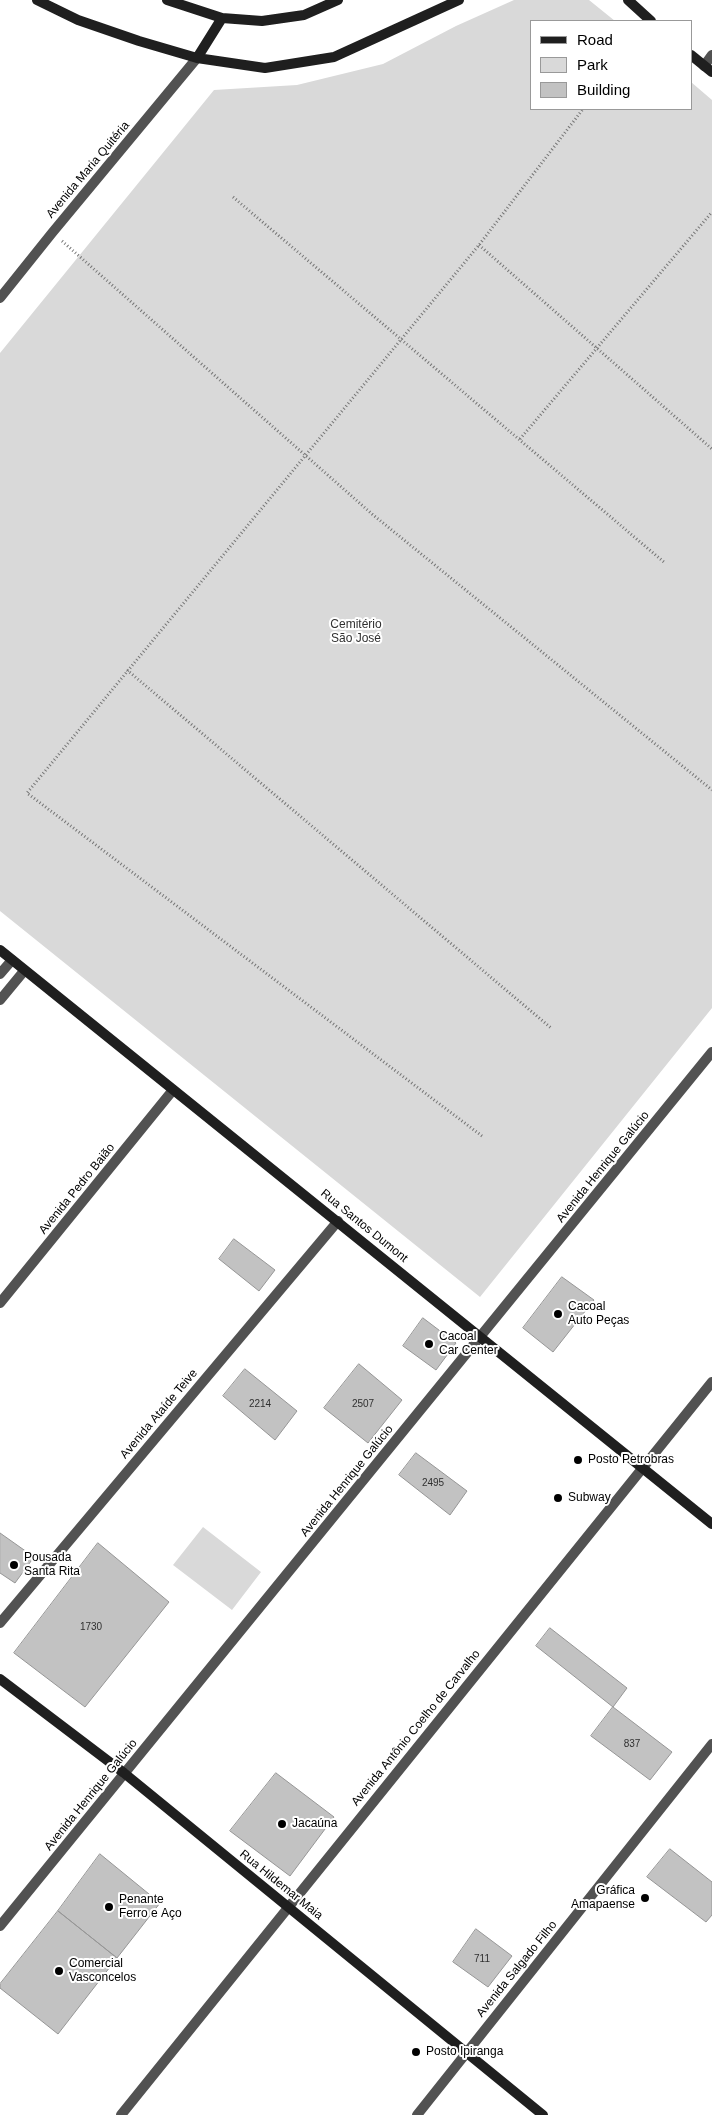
<!DOCTYPE html>
<html>
<head>
<meta charset="utf-8">
<style>
	body { margin:0 }
	#map { position:relative; width:712px; height:2115px; overflow:hidden; background:#fff; font-family:Helvetica,sans-serif }
	canvas { display:block }
	.legend { position:absolute; left:530px; top:20px; width:162px; height:90px; box-sizing:border-box; background:#fff; border:1px solid #999; margin:0; padding:6px 9px; list-style:none; font-size:15px; color:#000 }
	.legend li { display:flex; align-items:center; gap:10px; height:25px }
	.legend b { width:25px; border:1px solid #999 }
</style>
</head>
<body>
<div id="map">
<canvas width="712" height="2115"></canvas>
<ul class="legend">
<li><b style="height:6px;background:#1f1f1f"></b>Road</li>
<li><b style="height:14px;background:#d9d9d9"></b>Park</li>
<li><b style="height:14px;background:#c2c2c2"></b>Building</li>
</ul>
</div>
<script>
const c = document.querySelector('canvas').getContext('2d');
c.lineJoin = 'round';
function paint(path, color) { c.fillStyle = color; c.fill(path, 'evenodd'); }
function stroke(path, color, width, dash) { c.strokeStyle = color; c.lineWidth = width; c.lineCap = dash ? 'butt' : 'round'; c.setLineDash(dash || []); c.stroke(path); }
function write(font, color, halo, rows, align = 'center') {
  c.font = font + ' Helvetica,sans-serif'; c.lineWidth = 4; c.setLineDash([]); c.textBaseline = 'middle'; c.strokeStyle = halo; c.fillStyle = color; for (const [text, x, y, turn = 0] of rows) {
    c.save(); c.translate(x, y); c.rotate((+turn || 0) * Math.PI / 180); c.textAlign = isNaN(turn) ? turn : align; if (halo) c.strokeText(text, 0, 0); c.fillText(text, 0, 0); c.restore();
  }
}
paint(new Path2D(`
	M514,0H589L615,21H531V109H691V82L712,100V1008L480,1297L0,911V353L214,90L297,85L383,64L456,26Z
	M203,1527L261,1572L232,1610L173,1565Z`), '#d9d9d9');
const building = new Path2D(`
	M234,1239L275,1270L259,1291L219,1259Z
	M562,1277L594,1300L553,1352L523,1328Z
	M423,1318L456,1343L436,1370L403,1346Z
	M359,1364L402,1400L368,1443L324,1408Z
	M245,1369L297,1411L275,1440L223,1396Z
	M416,1453L467,1491L450,1515L399,1475Z
	M0,1533L34,1557L15,1583L0,1573Z
	M98,1543L169,1602L85,1707L14,1653Z
	M550,1628L627,1688L613,1707L536,1646Z
	M613,1707L672,1752L650,1780L591,1736Z
	M276,1773L334,1817L290,1876L230,1831Z
	M670,1849L712,1882V1915L706,1922L647,1877Z
	M100,1854L160,1903L117,1958L58,1911Z
	M58,1911L117,1958L58,2034L0,1988V1984Z
	M476,1929L512,1956L488,1987L453,1962Z`);
paint(building, '#c2c2c2');
stroke(building, '#969696', 1);
stroke(new Path2D(`
	M233,197L665,563
	M62,241L372,514L712,790
	M479,245L712,449
	M520,439L712,212
	M127,670L551,1028
	M482,1136L27,793L479,245L583,109`), '#747474', 3, [1, 2.5]);
stroke(new Path2D(`
	M0,298L52,233L197,58
	M0,1303L173,1090
	M0,1623L338,1221
	M0,1926L712,1052
	M417,2115L712,1744`), '#525252', 10);
stroke(new Path2D(`
	M704,66L712,55
	M0,974L12,960
	M0,1000L24,971
	M121,2115L712,1382`), '#525252', 10);
stroke(new Path2D(`
	M37,0L78,20L139,41L197,58L265,68L334,57L459,0
	M167,0L222,18L262,21L304,15L338,0
	M628,0L651,21
	M691,55L712,72
	M197,58L222,18
	M0,950L712,1524
	M0,1679L124,1773L543,2115`), '#1f1f1f', 10);
for (const [x, y, r, color] of [
	[558,1314,5,"#000"],
	[429,1344,5,"#000"],
	[578,1460,5,"#000"],
	[558,1498,5,"#000"],
	[14,1565,5,"#000"],
	[282,1824,5,"#000"],
	[645,1898,5,"#000"],
	[109,1907,5,"#000"],
	[59,1971,5,"#000"],
	[416,2052,5,"#000"]
]) { const dot = new Path2D(); dot.arc(x, y, r, 0, 2 * Math.PI); c.fillStyle = color; c.fill(dot); stroke(dot, '#fff', 2); }
write('10px', '#303030', null, [
	["2214",260,1404],
	["2507",363,1404],
	["2495",433,1483],
	["1730",91,1627],
	["837",632,1744],
	["711",482,1959]
]);
write('12px', '#000', '#fff', [
	["Avenida Maria Quitéria",88,170,-50],
	["Avenida Henrique Galúcio",603,1167,-51],
	["Avenida Pedro Baião",77,1189,-51],
	["Rua Santos Dumont",364,1226,39],
	["Avenida Ataíde Teive",159,1414,-50],
	["Avenida Henrique Galúcio",347,1481,-51],
	["Avenida Antônio Coelho de Carvalho",416,1728,-51],
	["Avenida Henrique Galúcio",91,1795,-51],
	["Rua Hildemar Maia",281,1885,39],
	["Avenida Salgado Filho",517,1969,-51]
]);
write('12px', '#303030', '#fff', [
	["Cemitério",356,625],
	["São José",356,639]
]);
write('12px', '#000', '#fff', [
	["Cacoal",568,1307],
	["Auto Peças",568,1321],
	["Cacoal",439,1337],
	["Car Center",439,1351],
	["Posto Petrobras",588,1460],
	["Subway",568,1498],
	["Pousada",24,1558],
	["Santa Rita",24,1572],
	["Jacaúna",292,1824],
	["Gráfica",635,1891,"right"],
	["Amapaense",635,1905,"right"],
	["Penante",119,1900],
	["Ferro e Aço",119,1914],
	["Comercial",69,1964],
	["Vasconcelos",69,1978],
	["Posto Ipiranga",426,2052]
], 'left');
</script>
</body>
</html>
